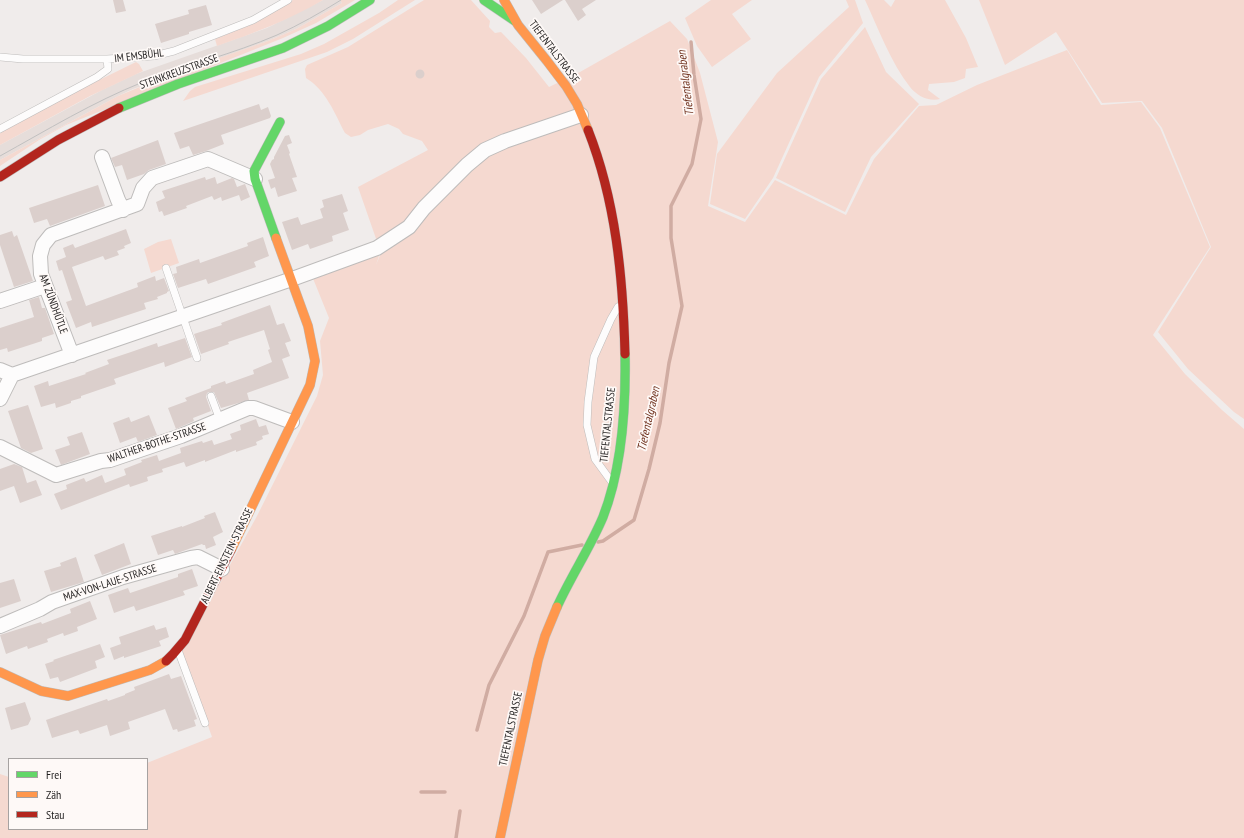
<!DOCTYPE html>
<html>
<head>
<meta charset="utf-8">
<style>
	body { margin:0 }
	#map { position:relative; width:1244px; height:838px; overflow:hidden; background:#f0eceb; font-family:"PT Sans Narrow",sans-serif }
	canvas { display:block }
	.legend { position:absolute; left:8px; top:758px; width:140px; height:72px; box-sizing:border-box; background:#fef9f7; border:1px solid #a6a2a1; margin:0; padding:5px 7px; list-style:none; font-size:12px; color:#211f1f }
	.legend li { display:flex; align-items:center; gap:8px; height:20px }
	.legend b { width:20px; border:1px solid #a6a2a1 }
</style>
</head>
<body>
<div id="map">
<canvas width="1244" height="838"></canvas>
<ul class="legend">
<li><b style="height:5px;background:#63d668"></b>Frei</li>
<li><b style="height:5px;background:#ff974d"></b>Zäh</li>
<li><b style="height:5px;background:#b3261e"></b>Stau</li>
</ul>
</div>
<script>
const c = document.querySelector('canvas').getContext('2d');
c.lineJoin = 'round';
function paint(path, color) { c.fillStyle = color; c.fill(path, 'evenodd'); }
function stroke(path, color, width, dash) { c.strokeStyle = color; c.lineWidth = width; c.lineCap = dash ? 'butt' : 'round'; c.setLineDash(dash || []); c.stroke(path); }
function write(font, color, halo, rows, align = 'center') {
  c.font = font + ' "PT Sans Narrow",sans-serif'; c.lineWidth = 3.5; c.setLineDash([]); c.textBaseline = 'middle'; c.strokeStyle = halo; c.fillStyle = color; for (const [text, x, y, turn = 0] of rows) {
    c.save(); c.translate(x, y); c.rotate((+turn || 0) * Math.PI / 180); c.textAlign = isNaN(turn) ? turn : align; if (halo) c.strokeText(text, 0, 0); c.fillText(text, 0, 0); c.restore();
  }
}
paint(new Path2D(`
	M323,0H340L342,3L296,29L268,41L133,89L118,96L0,160V145L104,89L136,74L267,28Z`), '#e6ddda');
paint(new Path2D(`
	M293,0H323C289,20 254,33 217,46L215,39L257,22Z
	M340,0H355L316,23L283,38L66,125L39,140L0,166V160L118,96L159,79L268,41L296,29L342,3Z
	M398,0H415L353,39L327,52L183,101L190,91L195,87L301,54L324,44L379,13Z
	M424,0H471L490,21L489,27L495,33L501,32L504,35L526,58L549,87L580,72L670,21L687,39L700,73L718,142L708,206L745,222L775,180L846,215L874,159L919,106L936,105L977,85L1067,50L1101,105L1141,102L1160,128L1210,247L1153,335L1185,374L1222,410L1244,429V838H0V774L9,777V829H147V763L212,737L182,652L257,516L317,396L323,375L320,341L329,318L312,276L380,253L376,265L381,253L358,187L428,150L422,141L403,134L399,129L388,124L368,130L360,135L351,137L345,133C335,114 326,90 306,78L305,69L307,65L348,47Z
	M711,0H752L732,14L751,39L712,67L697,46L685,18Z
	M846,0H855L863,23L819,77L773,178L745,219L710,204L717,154L777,73L849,7Z
	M865,0H884L891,7L895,0H945L966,38L978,67L966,69L965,78L954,82L929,84L928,90L940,99C929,102 917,96 910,87C891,63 878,28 865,0Z
	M979,0H1244V419L1234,412L1188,369L1158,332L1211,247L1162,128L1142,101L1102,103L1056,32L1005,65Z
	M865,27L886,72L919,104L871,157L845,212L776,178L821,79Z
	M136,62L139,64L143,71L90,96L0,145V132L81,89Z
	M171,239L179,263L151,273L144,249L158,242Z`), '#f5d9d0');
stroke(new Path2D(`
	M598,542L603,541L634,520L649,469L660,423L669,363L682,306L671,238V206L692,164L701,119L694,75L691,42
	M477,730L489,685L524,616L548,552L582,545
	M421,792H445
	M456,838L460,811`), '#d0aca2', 3.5);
paint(new Path2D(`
	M113,0H123L126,11L116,13Z
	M532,0H563L541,14Z
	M565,0H596L582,9L586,15L578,21Z
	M206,5L212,25L189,32V34L161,43L155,24L189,14L188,10Z
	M415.5 74a4.5 4.5 0 1 1 9 0a4.5 4.5 0 1 1-9 0Z
	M259,104L261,110L268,107L271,116L270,118L221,135L224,144L206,151L193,155L189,146L180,149L174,133Z
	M289,135L292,143L287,145L290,153L289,154L297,177L292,178L297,191L278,197L275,187L271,189L268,180L275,178L270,164L272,160L274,159V157L285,136Z
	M158,140L166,164L149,170L144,174L127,180L122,165L115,167L111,158Z
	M205,177L206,180L215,177L217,184L232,178L234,179L237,187L245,184L250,197L241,201L239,195L222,201L221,197L214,200L212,196L186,206L187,208L164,216L162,211L159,212L156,202L165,198L162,191Z
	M98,185L105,206L50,226L47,219L34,223L29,208Z
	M342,194L348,211L343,213L349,230L332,236L333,241L310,249L308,244L292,250L282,222L298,217L301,225L323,218L320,209L324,207L322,200Z
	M126,229L131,243L124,246L125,248L117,251L119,255L105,260L103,256L72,267L86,306L138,287L137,283L155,276L156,281L164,278L169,291L167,292V293L157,297L158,299L144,303L146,309L92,327L91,322L76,328L66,302L72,300L62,270L59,271L56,261L66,257L63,248L73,244L75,248Z
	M12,231L14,237L17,235L33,281L14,287L0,245V235Z
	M263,237L269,256L254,262L256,267L208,284L206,279L178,288L173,274L177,273L176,267L199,259L200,263L248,246L247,243Z
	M39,297L42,308H45L54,334L42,338V341L8,352L7,348L0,350V328L34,317L29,300Z
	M270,305L277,325L284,323L291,341L285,343L290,356L282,359L289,378L247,393L249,400L221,408L214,392H209L207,393L206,397L211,411L193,418L194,421L176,429L168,408L187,401L185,398L211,388V386L225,381L226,384L254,374L253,370L272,362L268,350L270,349L264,330L228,342L229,344L201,354L194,334L222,325L221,323Z
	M185,338L192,357L165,367L164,362L114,379L116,384L81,396V398L71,401V403L56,408L55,403L41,407L34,386L48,381L49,386L86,374L85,373L109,364L107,360L131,352L157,343L158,347Z
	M28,405L43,449L31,453L21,448L8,411Z
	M149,415L157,435L138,442L136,437L120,443L113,423L129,417L131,422Z
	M256,419L259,427L266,425L269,434L262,436L263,439L256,442L257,445L236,452V450L205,462V460L186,467L184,462L162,469L163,472L147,477L148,481L130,487L129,484L61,510L54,494L67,489L66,485L84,478L86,482L102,475L105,483L126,475L124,469L142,462L141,460L157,455L159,461L181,453L180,448L202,441L203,443L212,440L214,445L232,439L230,434L241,430L240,425Z
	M82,432L90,454L61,465L55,450L70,445L67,437Z
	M14,464L22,467L27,483L36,480L42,495L20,503L14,486L0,491V469Z
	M215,512L223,532L213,537L216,545L206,549L205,545H203L202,544L175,554L173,550L158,555L151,536L182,526V527L205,518L204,516Z
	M124,543L131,564L102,575L94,555Z
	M76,557L84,582L51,592L44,571L61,566L60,563Z
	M192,569L198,586L183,591L185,595L136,611L134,606L114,613L108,595L128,588L130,593L178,577V574Z
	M14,579L21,601L0,608V583Z
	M90,601L97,619L77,627L78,631L64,636L63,633L47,639L48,642L28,649L27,646L6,654L0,635L41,622L42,624L71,613L70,609Z
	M154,625L156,630L166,627L169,637L159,641L161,646L124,658V656L114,660L110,648L121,644L119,637Z
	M100,644L105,657L95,661L97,668L60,682L58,677L50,679L45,664L54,661L53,660Z
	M169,674L171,679L181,676L197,719L194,720L196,726L178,732L177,729L173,730L165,709L128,722L130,729L110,736L107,725L80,734L78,730L52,738L46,720L107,699L108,701L125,695V694L135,690L134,687Z
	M25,702L31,719L28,725L11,730L5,708Z`), '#dbcfcc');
const lane = new Path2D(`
	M0,57L23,59H107L154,56L174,51L253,20L288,0
	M0,129L97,77L108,69L107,59
	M166,268L197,358
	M211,396L220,420
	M611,481L595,459L587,425L588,402L594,357L611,319L618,307
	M178,650L205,723`);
const street = new Path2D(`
	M102,157L118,200L123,210
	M0,301L45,286
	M72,355L41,274L40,256L43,245L51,235L137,204L143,188L152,178L208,159L255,179
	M0,370L12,375
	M0,399L12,375L292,279L377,248L409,227L424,208L467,165L485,150L505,141L581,115
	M0,447L56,475L101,461L110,460L181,436L248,408H254L292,422
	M0,626L40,609L52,602L123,577L191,558L198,557L222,569`);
const fast = new Path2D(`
	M484,0L515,21
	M119,108L178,84L283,48L328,26L370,0
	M276,238L255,179L254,171L280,122
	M557,607C571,576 590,548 603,517C622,468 626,406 625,354`);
const slow = new Path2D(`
	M504,0L518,25L547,61L566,86L577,104L588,130
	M231,550L310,385L315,361L308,326L276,238
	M0,672L41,691L68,696L150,670L166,661
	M500,838L538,660L545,636L557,607`);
const jam = new Path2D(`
	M588,130C616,201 623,278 625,354
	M0,177L58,140L119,108
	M166,661L173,654L185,640L231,550`);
stroke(lane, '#bebcbb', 8);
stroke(street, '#bebcbb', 16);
stroke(fast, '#bebcbb', 10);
stroke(slow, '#bebcbb', 10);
stroke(jam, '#bebcbb', 10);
stroke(lane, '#fdfcfc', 7);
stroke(street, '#fdfcfc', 14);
stroke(fast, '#63d668', 9);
stroke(slow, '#ff974d', 9);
stroke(jam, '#b3261e', 9);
stroke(new Path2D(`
	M0,156C47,130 93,102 143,82C187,65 233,54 277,35C299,25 320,13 341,0`), '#c1c0c0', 1);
write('11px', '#211f1f', '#fef9f7', [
	["TIEFENTALSTRASSE",554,52,53],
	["IM EMSBÜHL",139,56,-7],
	["STEINKREUZSTRASSE",179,72,-20],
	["AM ZÜNDHÜTLE",53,304,70],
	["TIEFENTALSTRASSE",608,425,-84],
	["WALTHER-BOTHE-STRASSE",157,443,-19],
	["ALBERT-EINSTEIN-STRASSE",227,556,-64],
	["MAX-VON-LAUE-STRASSE",110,583,-18],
	["TIEFENTALSTRASSE",511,729,-78]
]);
write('italic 12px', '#6f311d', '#fef9f7', [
	["Tiefentalgraben",686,83,-97],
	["Tiefentalgraben",649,419,-77]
]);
</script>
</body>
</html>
